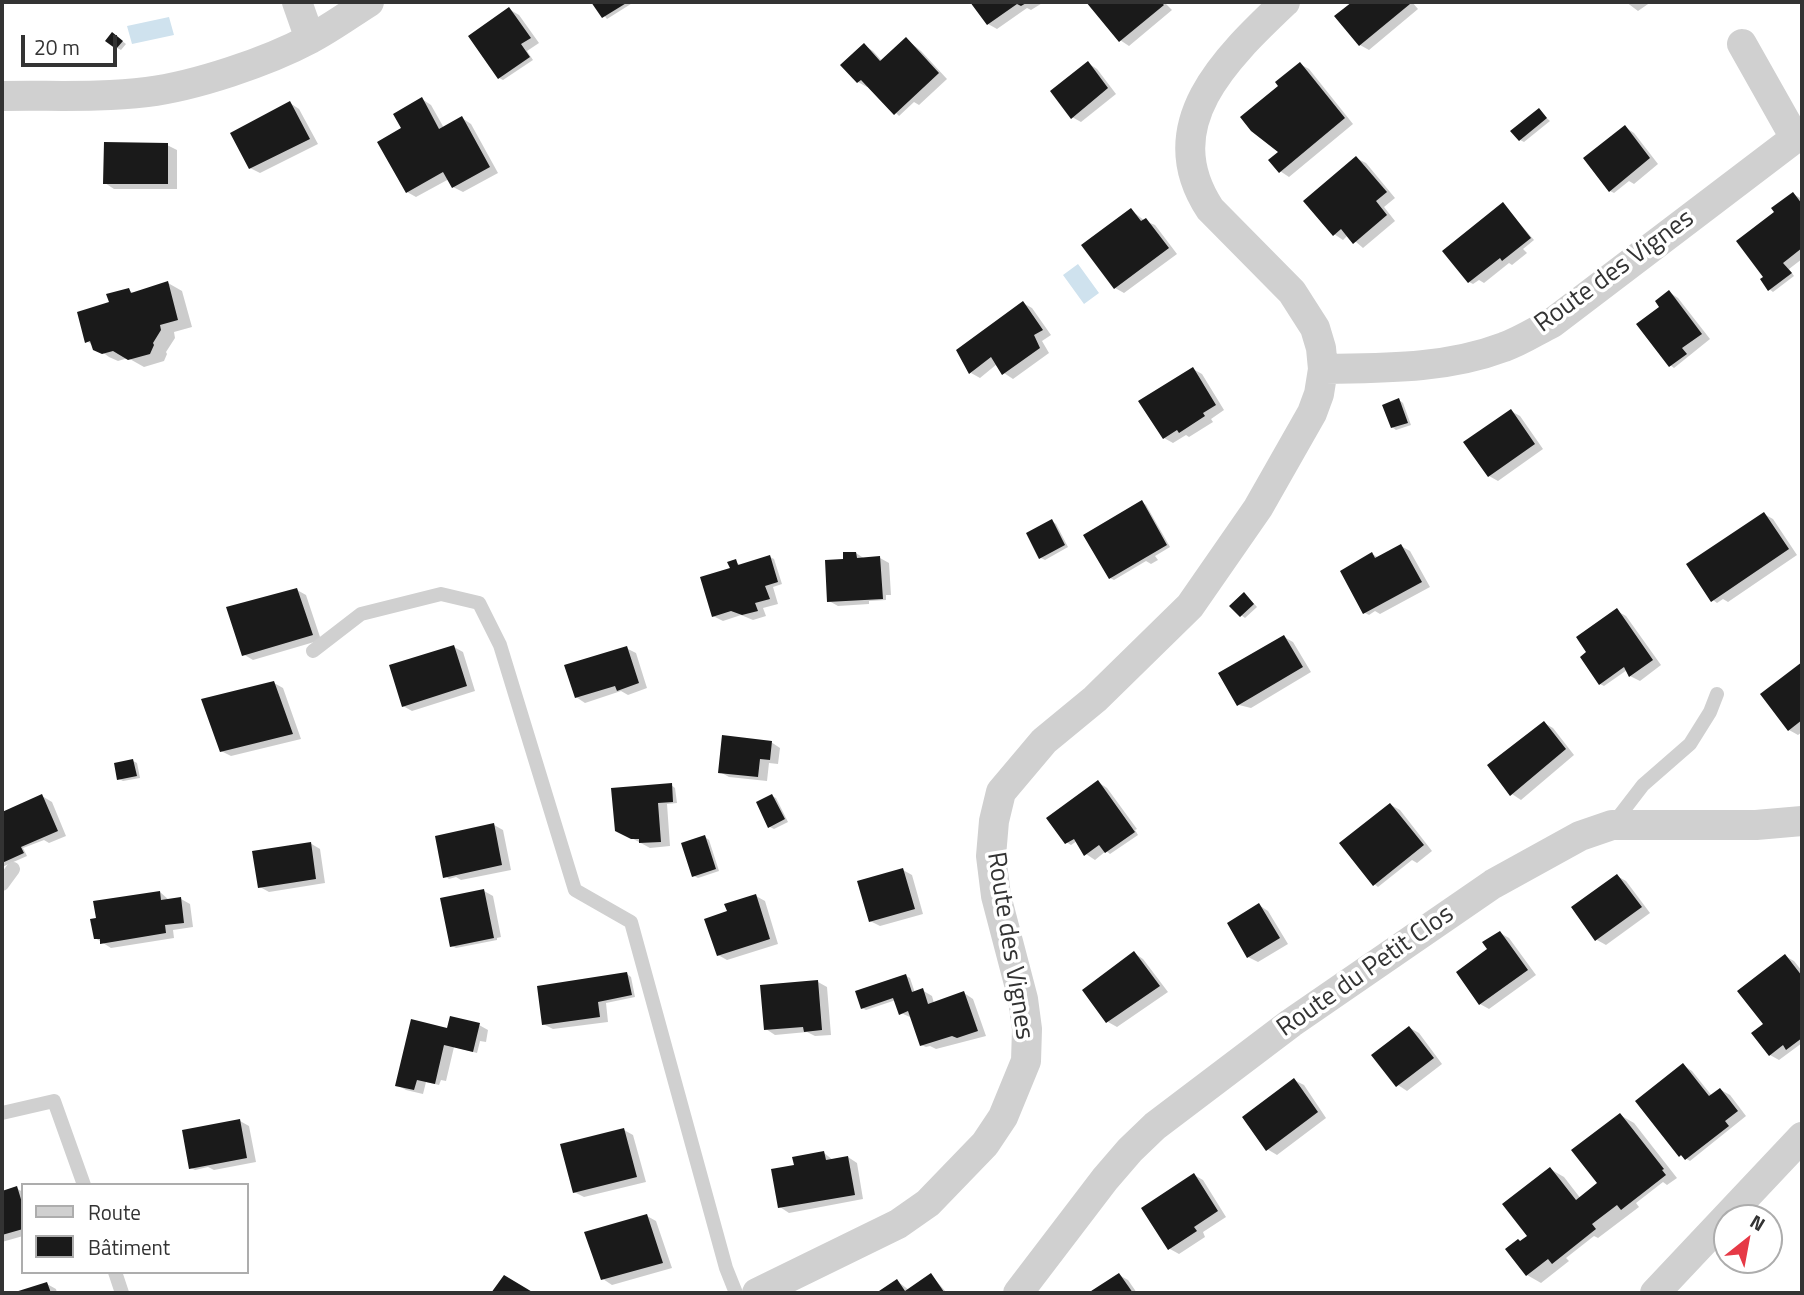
<!DOCTYPE html>
<html>
<head>
<meta charset="utf-8">
<style>
	body { margin:0 }
	#map { position:relative; width:1804px; height:1295px; overflow:hidden; background:#fff; font-family:"Titillium Web",sans-serif }
	canvas { display:block }
	.frame { position:absolute; inset:0; border:4px solid #333; pointer-events:none }
	.legend { position:absolute; left:21px; top:1183px; width:228px; height:91px; box-sizing:border-box; background:#fff; border:2px solid #adadad; margin:0; padding:9px 12px; list-style:none; font-size:21px; color:#333 }
	.legend li { display:flex; align-items:center; gap:14px; height:35px }
	.legend b { width:35px; border:2px solid #adadad }
	.north { position:absolute; left:1713px; top:1204px; width:70px; height:70px; box-sizing:border-box; background:#fff; border:2px solid #adadad; border-radius:50%; rotate:31deg; font-size:19px; font-weight:700; line-height:28px; text-align:center; color:#333 }
	.north::after { content:''; display:block; margin:auto; width:24px; height:32px; background:#e63946; clip-path:polygon(50% 0,100% 100%,50% 72%,0 100%) }
	.scale { position:absolute; left:21px; top:35px; width:96px; height:32px; box-sizing:border-box; border:4px solid #333; border-top:0; padding-left:9px; font-size:21px; line-height:24px; white-space:nowrap; color:#333; -webkit-text-stroke:5px #fff; paint-order:stroke }
</style>
</head>
<body>
<div id="map">
<canvas width="1804" height="1295"></canvas>
<div class="frame"></div>
<ul class="legend">
<li><b style="height:9px;background:#d0d0d0"></b>Route</li>
<li><b style="height:19px;background:#1a1a1a"></b>Bâtiment</li>
</ul>
<div class="north">N</div>
<div class="scale">20 m</div>
</div>
<script>
const c = document.querySelector('canvas').getContext('2d');
c.lineJoin = 'round';
function paint(path, color) { c.fillStyle = color; c.fill(path, 'evenodd'); }
function stroke(path, color, width, dash) { c.strokeStyle = color; c.lineWidth = width; c.lineCap = dash ? 'butt' : 'round'; c.setLineDash(dash || []); c.stroke(path); }
function write(font, color, halo, rows, align = 'center') {
  c.font = font + ' "Titillium Web",sans-serif'; c.lineWidth = 7; c.setLineDash([]); c.textBaseline = 'middle'; c.strokeStyle = halo; c.fillStyle = color; for (const [text, x, y, turn = 0] of rows) {
    c.save(); c.translate(x, y); c.rotate((+turn || 0) * Math.PI / 180); c.textAlign = isNaN(turn) ? turn : align; if (halo) c.strokeText(text, 0, 0); c.fillText(text, 0, 0); c.restore();
  }
}
paint(new Path2D(`
	M169,17L174,35L132,44L127,26Z
	M1078,264L1099,293L1084,304L1063,275Z`), '#cfe2ee');
paint(new Path2D(`
	M593,2H634L607,19Z
	M972,2H1044L1031,10L1027,8L997,29L988,24Z
	M1088,2H1164L1172,10L1129,46L1120,40Z
	M1355,2H1412L1418,9L1369,50L1360,45L1337,16Z
	M1626,2H1651L1638,11Z
	M509,9L519,15L539,43L527,51L533,60L503,80L499,78Z
	M117,37L126,44L121,50L117,48Z
	M906,39L921,51L947,79L919,105L914,102L899,116L869,86L867,87L858,82L864,45L873,51L882,61Z
	M1088,63L1097,69L1116,94L1081,122L1072,117Z
	M1300,64L1309,69L1353,124L1289,177L1280,171V87Z
	M422,99L431,105L444,128L462,118L471,124L498,173L463,192L453,187L449,179L416,197L407,192L403,128Z
	M290,103L299,109L318,144L260,173L250,168Z
	M1539,111L1550,121L1524,142L1520,140Z
	M1625,127L1634,133L1658,164L1634,184L1629,181L1614,193L1610,191Z
	M167,145L177,150V189H114L105,183Z
	M1356,158L1366,163L1395,198L1384,207L1395,221L1363,248L1348,235L1343,240L1334,234Z
	M1793,194L1802,199V259L1789,269L1794,276L1773,292L1769,289L1766,277L1776,213Z
	M1503,204L1534,240L1523,249L1527,253L1512,265L1509,263L1484,283L1479,280L1473,284L1469,282Z
	M1131,210L1145,221L1155,225L1177,254L1124,293L1115,288Z
	M168,283L182,291L192,327L174,332L175,338L166,352L167,354L164,361L144,367L128,358L118,361L109,357L87,341L112,304L129,290L133,293Z
	M1669,292L1678,298L1710,339L1674,368L1670,365L1661,307Z
	M1023,303L1032,308L1051,335L1042,341L1049,353L1013,379L1004,373L997,364L980,378L971,373Z
	M1193,369L1202,374L1224,410L1211,419L1213,422L1189,437L1186,435L1173,443L1164,438Z
	M1399,400L1403,403L1411,425L1396,430L1392,427Z
	M1511,411L1520,416L1543,449L1498,481L1489,476Z
	M1142,502L1146,505L1170,547L1155,556L1158,560L1151,564L1146,561L1114,580L1110,578Z
	M1764,514L1773,519L1797,555L1728,602L1723,599L1717,603L1713,600Z
	M1052,521L1056,524L1068,547L1045,560L1041,558Z
	M1401,546L1410,551L1430,587L1380,614L1375,611L1369,615L1365,613L1372,554L1379,558Z
	M856,553L865,559L880,558L889,563L891,595H886V600L869,601V604L838,606L829,601L845,560Z
	M770,557L774,559L782,584L773,587L778,604L763,608L766,616L753,620L741,615L723,621L713,616L735,561L741,566Z
	M297,590L306,595L321,640L253,660L243,654Z
	M1248,597L1257,607L1245,618L1241,615Z
	M1617,611L1626,616L1661,665L1640,681L1630,676L1627,670L1604,686L1600,684L1588,653Z
	M1284,637L1293,642L1311,672L1251,708L1239,705Z
	M454,647L463,652L475,691L412,711L403,706Z
	M626,648L636,653L647,688L628,695L621,691L585,703L576,697Z
	M1802,665V732L1798,735L1789,730L1762,694Z
	M274,683L283,688L301,739L231,756L221,751Z
	M1544,723L1553,728L1574,755L1521,800L1512,794Z
	M771,742L780,748L778,764L769,763L767,781L729,777L720,772Z
	M133,761L137,763L140,778L123,781L119,779Z
	M1098,782L1107,788L1137,829L1135,830L1138,835L1110,854L1106,851L1095,860L1086,854L1077,841L1071,845L1066,842Z
	M671,785L675,788L677,803L667,804L670,846L650,848L626,835Z
	M42,796L52,802L66,836L49,843L44,840L23,848L27,856L2,867V813Z
	M772,796L776,798L788,822L774,829L770,827Z
	M1391,805L1400,810L1432,851L1417,863L1412,860L1378,887L1374,884Z
	M494,825L503,830L511,870L461,880L456,877L449,879L445,876Z
	M705,837L709,840L719,871L698,878L694,876Z
	M310,843L320,849L325,883L269,892L260,887Z
	M903,870L912,875L923,914L880,926L870,921Z
	M1617,876L1626,881L1650,913L1606,945L1597,940Z
	M484,891L493,896L501,937L497,938V940L456,948L452,946Z
	M160,892L169,900L181,899L190,904L193,927L173,930L174,938L111,948L95,938Z
	M756,896L765,901L778,944L727,960L718,955L729,912Z
	M1259,905L1268,911L1288,944L1258,962L1248,957Z
	M1500,933L1509,938L1536,975L1489,1009L1480,1004L1490,949Z
	M1134,953L1143,959L1168,992L1117,1027L1108,1022Z
	M1785,956L1794,961L1802,971V1043L1779,1060L1770,1055L1765,1024Z
	M627,974L631,977L635,997L606,1003L608,1022L553,1029L543,1024Z
	M906,976L910,978L915,993L922,990L932,996L934,1003L964,993L973,999L986,1036L936,1049L930,1046L926,1047L921,1045L912,1018L901,1013L896,1000L866,1010L862,1008Z
	M818,982L827,987L831,1035L815,1036L807,1032L775,1035L766,1029Z
	M479,1025L488,1030L486,1042L480,1041L477,1053L454,1047L446,1081L441,1080L439,1085L426,1082L423,1094L406,1090L397,1085L448,1030Z
	M1410,1028L1419,1033L1442,1064L1407,1091L1398,1085Z
	M1683,1065L1692,1071L1712,1096L1721,1090L1730,1095L1746,1116L1690,1161L1680,1155Z
	M1294,1080L1304,1085L1326,1118L1277,1155L1267,1149Z
	M1620,1115L1634,1123L1677,1178L1667,1185L1663,1182L1636,1203L1639,1207L1598,1238L1594,1236L1566,1258L1569,1261L1541,1283L1527,1275L1521,1242L1529,1236L1550,1169L1564,1177L1581,1199L1600,1184Z
	M240,1121L249,1126L256,1162L214,1170L208,1167L195,1170L191,1168Z
	M624,1130L633,1135L646,1182L584,1197L574,1192Z
	M824,1153L833,1160L848,1157L857,1163L863,1199L789,1213L780,1207L796,1167Z
	M1194,1175L1203,1180L1226,1217L1203,1232L1205,1237L1179,1254L1170,1249L1143,1209Z
	M16,1188L23,1192V1236L2,1242L4,1248L2,1249V1193Z
	M647,1216L656,1221L672,1268L612,1285L603,1279Z
	M931,1275L947,1293H879L897,1281L909,1290Z
	M1119,1275L1128,1280L1137,1293H1091Z
	M47,1284L56,1289L57,1293H16Z`), '#0003');
paint(new Path2D(`
	M591,2H628L602,18Z
	M970,2H1028L1021,6L1017,4L987,25Z
	M1086,2H1161L1164,5L1119,42Z
	M1352,2H1408L1410,4L1359,46L1334,16Z
	M509,7L531,38L521,44L530,57L498,79L468,36Z
	M112,32L123,41L116,49L105,41Z
	M906,37L939,73L894,115L861,80L857,83L840,65L864,43L880,61Z
	M1088,61L1108,88L1071,119L1050,91Z
	M1300,62L1345,118L1279,173L1268,160L1278,152L1251,131L1240,117L1278,86L1275,82Z
	M422,97L439,129L462,116L490,167L452,188L443,172L406,193L377,142L401,128L393,114Z
	M290,101L310,139L249,169L230,133Z
	M1539,108L1547,118L1519,141L1510,131Z
	M1625,125L1650,158L1609,192L1583,158Z
	M104,142L168,143V184H103Z
	M1356,156L1387,192L1376,201L1387,215L1353,244L1341,229L1333,236L1303,201Z
	M1793,192L1802,204V248L1783,263L1792,273L1768,291L1760,279L1763,277L1736,241L1774,212L1771,208Z
	M1503,202L1531,238L1502,261L1500,258L1468,283L1442,251Z
	M1131,208L1141,221L1146,218L1169,248L1114,289L1081,245Z
	M168,281L178,320L160,325L161,330L153,343L154,345L150,354L128,360L113,351L102,354L93,350L90,341L85,343L77,312L109,302L106,294L129,288L131,293Z
	M1669,290L1702,334L1682,348L1687,354L1669,367L1636,324L1659,307L1655,301Z
	M1023,301L1043,330L1034,335L1040,348L1002,375L991,357L969,374L956,350Z
	M1193,367L1216,405L1203,413L1205,416L1179,433L1177,430L1163,439L1138,401Z
	M1399,398L1408,423L1391,428L1382,405Z
	M1511,409L1535,444L1488,477L1463,442Z
	M1142,500L1167,545L1109,579L1083,535Z
	M1764,512L1789,549L1711,602L1686,564Z
	M1052,519L1065,545L1039,559L1026,533Z
	M1401,544L1422,582L1363,614L1340,571L1372,552L1375,558Z
	M843,552H856L857,558L880,556L883,599L827,602L825,560L843,559Z
	M770,555L778,582L765,586L770,599L755,603L758,611L742,615L731,611L712,617L700,577L730,568L727,562L736,559L738,565Z
	M297,588L313,635L242,656L226,607Z
	M1244,592L1254,604L1240,617L1229,606Z
	M1617,608L1653,660L1629,677L1624,667L1599,685L1580,657L1586,652L1576,637Z
	M1284,635L1303,667L1237,706L1218,673Z
	M454,645L467,686L402,707L389,665Z
	M627,646L639,683L617,691L615,686L575,698L564,665Z
	M1802,662V720L1788,731L1760,694Z
	M274,681L293,734L220,752L201,699Z
	M1544,721L1566,749L1510,796L1487,765Z
	M722,735L772,741L770,760L760,759L758,777L718,773Z
	M133,759L137,776L117,780L114,763Z
	M1098,780L1135,832L1105,853L1099,845L1084,856L1074,839L1065,844L1046,818Z
	M672,783L673,802L658,803L661,842L639,843V839H631L615,831L611,788Z
	M42,794L58,831L21,847L24,853L2,863V812Z
	M772,794L785,819L768,828L756,802Z
	M1390,803L1424,845L1373,886L1339,843Z
	M494,823L502,865L443,878L435,836Z
	M705,835L716,869L692,877L681,843Z
	M311,842L316,879L258,888L252,851Z
	M903,868L915,909L869,922L857,881Z
	M1617,874L1642,907L1595,941L1571,907Z
	M484,889L494,938L450,947L440,898Z
	M160,891L161,900L181,897L184,923L165,925L166,933L100,944V939H94L90,919L96,918L93,901Z
	M756,894L770,939L717,956L704,919L727,911L724,904Z
	M1259,903L1280,938L1247,958L1227,923Z
	M1500,931L1528,970L1479,1005L1456,972L1487,949L1482,942Z
	M1134,951L1160,986L1106,1023L1082,990Z
	M1785,954L1802,976V1038L1786,1050L1783,1045L1769,1056L1751,1033L1763,1024L1737,991Z
	M627,972L632,995L598,1002L600,1017L542,1025L537,986Z
	M906,974L912,992L923,988L928,1004L964,991L978,1031L957,1038L952,1036L920,1046L908,1011L899,1015L893,998L861,1009L855,991Z
	M818,980L822,1030L804,1032L803,1027L764,1030L760,985Z
	M450,1016L480,1023L473,1052L444,1045L435,1084L417,1080L414,1090L395,1086L411,1019L447,1028Z
	M1409,1026L1434,1058L1396,1087L1371,1055Z
	M1683,1063L1709,1096L1720,1088L1738,1111L1725,1121L1729,1126L1685,1160L1681,1155L1679,1157L1635,1101Z
	M1294,1078L1318,1112L1266,1151L1242,1117Z
	M1620,1113L1664,1169L1662,1170L1666,1175L1621,1210L1617,1205L1592,1224L1596,1229L1552,1264L1548,1259L1526,1276L1505,1249L1518,1239L1520,1241L1527,1236L1502,1204L1550,1167L1576,1200L1597,1183L1571,1150Z
	M240,1119L247,1158L189,1169L182,1130Z
	M624,1128L637,1177L573,1193L560,1144Z
	M824,1151L826,1160L848,1156L855,1195L778,1208L771,1169L794,1165L792,1157Z
	M1194,1173L1218,1211L1194,1227L1197,1231L1168,1250L1141,1208Z
	M17,1186L23,1206V1229L2,1235V1191Z
	M647,1214L663,1263L601,1280L584,1232Z
	M931,1273L944,1292L942,1293H876L897,1279L905,1291Z
	M1119,1273L1133,1293H1088Z
	M504,1275L534,1293H491Z
	M47,1282L51,1293H12Z`), '#1a1a1a');
stroke(new Path2D(`
	M313,651L361,614L441,594L479,603L500,645L575,890L631,922L726,1268L736,1293
	M1613,824L1643,785L1690,744L1710,712L1717,694
	M2,884L13,869
	M2,1113L54,1101L84,1185
	M115,1272L122,1293`), '#d0d0d0', 14);
stroke(new Path2D(`
	M297,2L310,39
	M1742,44L1795,138
	M2,96C50,95 99,98 147,92C195,86 267,62 310,39C331,28 350,14 369,2
	M1323,369C1384,368 1446,369 1504,347C1521,341 1536,331 1552,323L1802,133
	M757,1293L898,1224L928,1203L985,1144L1003,1117L1026,1061L1027,1029L1023,999L996,896L991,856L994,821L1001,792L1044,741L1095,699L1190,606L1258,508L1312,413L1319,394L1323,369L1321,348L1315,328L1292,292L1210,209C1155,125 1226,58 1285,2
	M1018,1293L1105,1179L1130,1150L1155,1126L1291,1023L1493,884L1580,836L1612,825H1756L1802,821
	M1655,1293L1802,1137`), '#d0d0d0', 30);
write('26px', '#333', '#fff', [
	["Route des Vignes",1615,272,-36],
	["Route des Vignes",1009,946,81],
	["Route du Petit Clos",1366,972,-35]
]);
</script>
</body>
</html>
